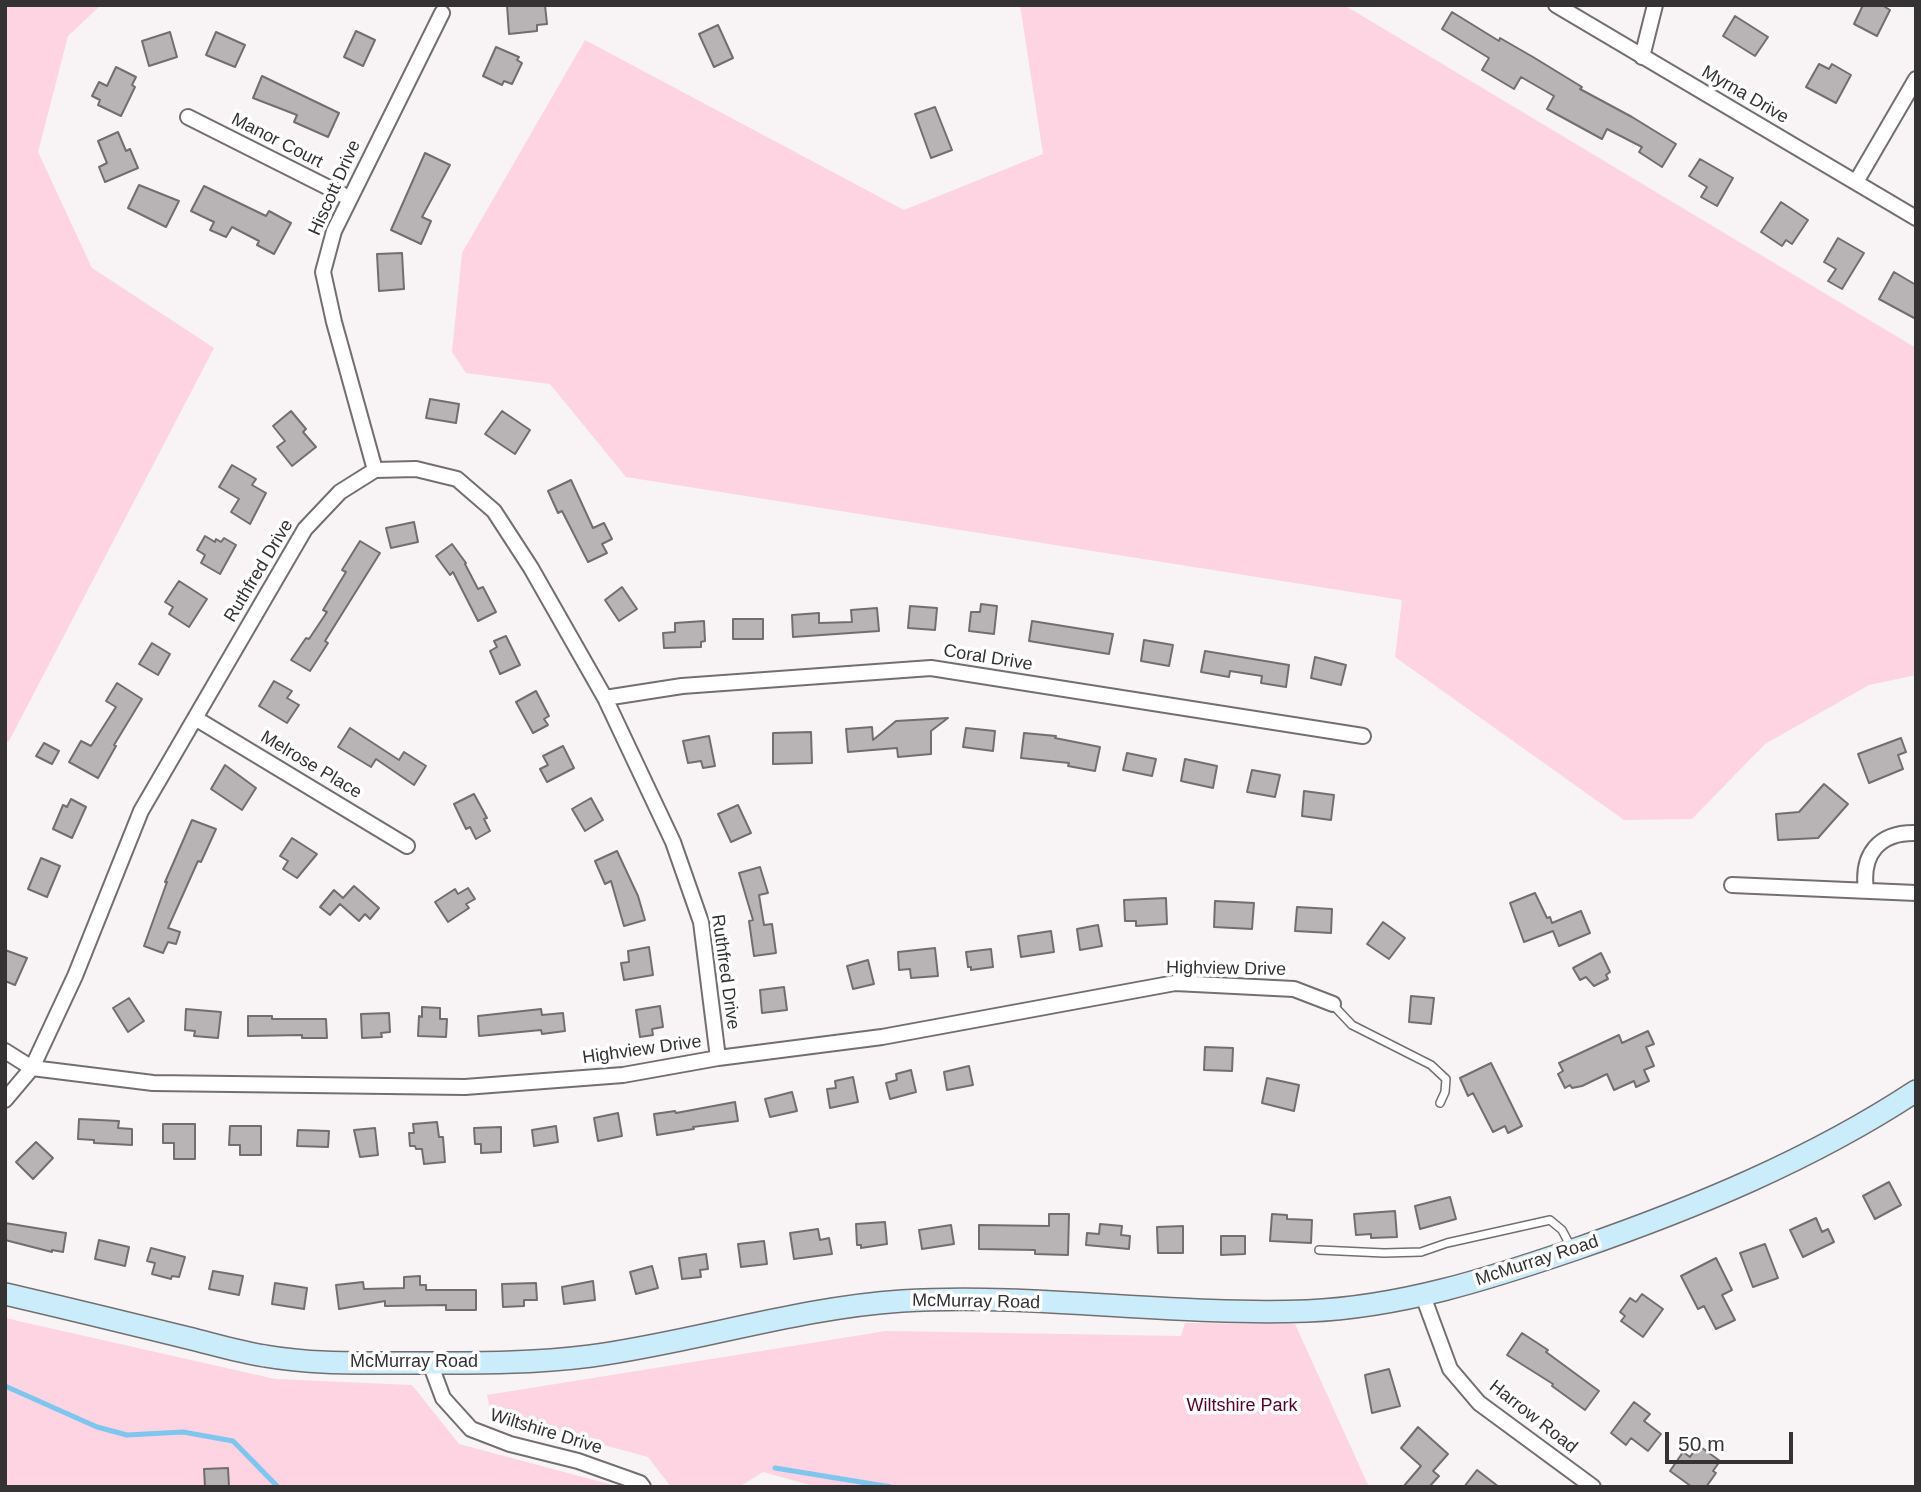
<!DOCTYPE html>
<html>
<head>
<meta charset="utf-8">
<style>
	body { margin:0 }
	#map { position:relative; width:1921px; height:1492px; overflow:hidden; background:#f8f3f5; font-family:Arial,sans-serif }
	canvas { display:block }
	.frame { position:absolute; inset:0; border:7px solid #343233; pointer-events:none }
	.scale { position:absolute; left:1665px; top:1432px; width:128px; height:32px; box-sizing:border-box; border:4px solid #343233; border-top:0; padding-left:9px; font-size:21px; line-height:24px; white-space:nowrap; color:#343233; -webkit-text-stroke:5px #fff; paint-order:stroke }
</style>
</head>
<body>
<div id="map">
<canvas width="1921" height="1492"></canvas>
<div class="frame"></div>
<div class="scale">50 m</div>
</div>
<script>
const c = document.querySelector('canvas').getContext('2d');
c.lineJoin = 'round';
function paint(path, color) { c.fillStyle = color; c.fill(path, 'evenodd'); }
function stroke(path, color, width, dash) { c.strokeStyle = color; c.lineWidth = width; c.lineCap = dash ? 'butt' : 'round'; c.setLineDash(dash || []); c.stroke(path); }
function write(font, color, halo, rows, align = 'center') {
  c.font = font + ' Arial,sans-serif'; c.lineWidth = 7; c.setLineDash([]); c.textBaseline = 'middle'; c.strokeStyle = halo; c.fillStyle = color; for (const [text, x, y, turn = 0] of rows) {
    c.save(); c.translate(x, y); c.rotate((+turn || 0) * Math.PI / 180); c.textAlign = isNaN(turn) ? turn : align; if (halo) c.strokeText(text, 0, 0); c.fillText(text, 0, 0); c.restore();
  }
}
paint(new Path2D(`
	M5,5H101L68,36L38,152L92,268L214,348L9,741L5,742Z
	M1020,5H1344L1916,348V675L1869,685L1765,744L1692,819L1624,820L1395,657L1402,600L626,477L550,384L466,373L452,352L462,253L585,40L904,210L1043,154Z
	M5,1318L275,1379L412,1385L459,1444L620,1487H5Z
	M1185,1323L1295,1324L1369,1487H817L763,1472L739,1487H671L648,1457L491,1414L487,1395L886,1331L1181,1336Z`), '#fed3e2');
stroke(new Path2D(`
	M5,1386L97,1427L127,1435L183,1432L233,1441L278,1487
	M775,1468L891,1487`), '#7ec6ed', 5);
const building = new Path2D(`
	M507,5H545L547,24L537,25V31L509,34Z
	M1863,5H1882L1890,10L1877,36L1854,24Z
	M1452,12L1499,41L1500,38L1533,57L1582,87L1580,89L1632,117L1676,144L1662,167L1639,152L1642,147L1607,129L1602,139L1547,109L1554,96L1521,77L1514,89L1482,70L1489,58L1442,29Z
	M1735,16L1768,37L1755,56L1723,36Z
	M718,25L733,58L714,67L699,34Z
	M356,31L375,40L363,66L344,57Z
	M170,32L177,57L149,66L142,41Z
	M216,32L245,45L235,67L206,55Z
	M496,47L519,57L517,60L522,63L512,84L504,81L502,85L483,76Z
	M1819,64L1829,69L1832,64L1851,75L1836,103L1806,87Z
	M116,67L136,77L132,85L135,87L121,116L98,105L100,100L92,96L99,82L107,86Z
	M262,76L339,113L328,137L294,122L297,115L253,98Z
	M935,107L952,150L931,158L915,114Z
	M118,132L126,151L130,149L138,168L105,182L99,167L107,163L98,141Z
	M425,153L450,165L422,217L431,221L421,244L391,230Z
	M1700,159L1733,178L1717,206L1701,197L1707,187L1689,176Z
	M139,185L179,201L166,227L128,208Z
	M204,186L266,216L269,211L291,223L274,254L257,245L259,241L232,227L226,237L210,230L214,222L191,211Z
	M1781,202L1808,220L1792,244L1786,240L1782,246L1761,232Z
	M1838,238L1864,253L1842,289L1828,281L1836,269L1824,262Z
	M402,253L404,289L379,291L377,254Z
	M1894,272L1916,285V319L1879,299Z
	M430,399L459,404L456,423L426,418Z
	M291,411L306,429L303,432L316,447L292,466L277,447L285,441L273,426Z
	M502,411L530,430L515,454L485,434Z
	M232,465L256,479L252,485L266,493L250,524L231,512L239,499L219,487Z
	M571,480L593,528L604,523L612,539L602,544L607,553L588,562L562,511L558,513L548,491Z
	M414,522L418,542L391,548L386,528Z
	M205,536L215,542L216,539L221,542L224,538L236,545L220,574L201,563L205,555L197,550Z
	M360,541L380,553L325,641L328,643L310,671L291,660L306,638L309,639L327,612L323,610L346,572L342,570Z
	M452,544L466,563L465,564L478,589L483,587L496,612L478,621L453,572L450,575L436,556Z
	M179,581L207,599L189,627L169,614L173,607L165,602Z
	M622,587L637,609L619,621L605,600Z
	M981,604L997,606L994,634L969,631L971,612H980Z
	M910,606L937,608L935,630L908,628Z
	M877,608L879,631L793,637L792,615L819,613V623L852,622L851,610Z
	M733,619H763V639H733Z
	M704,621L705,641L701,642V647L664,648L663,633L675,632V623Z
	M1032,621L1113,634L1109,654L1029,641Z
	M506,636L520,665L500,674L490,651L497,647L494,641Z
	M1144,640L1173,645L1169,666L1141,661Z
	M152,643L170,654L158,675L139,664Z
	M1205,651L1289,665L1286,687L1261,683L1262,676L1230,671L1229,677L1201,672Z
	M1315,657L1346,665L1341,685L1311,678Z
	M274,681L292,691L287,698L299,705L287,723L259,706Z
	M117,683L142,699L114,745L116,746L98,778L69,762L81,741L91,746L116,707L106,701Z
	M536,691L549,716L544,719L548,725L533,733L516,702Z
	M948,718L931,731V754L898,757L897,748L848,752L846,729L872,727L873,740L896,721Z
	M350,728L399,760L404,752L426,766L414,785L376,759L371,767L338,747Z
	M966,728L995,731L993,751L963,747Z
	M811,732L812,763L773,764V733Z
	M1024,733L1056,736L1055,738L1100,747L1095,771L1068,766L1069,763L1021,758Z
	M709,736L715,766L703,768L701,761L688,763L683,741Z
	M1901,738L1906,752L1898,755L1903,769L1869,783L1858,754Z
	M44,743L59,751L52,764L36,756Z
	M563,746L574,768L547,782L540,769L548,765L543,756Z
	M1127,753L1156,759L1152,776L1123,770Z
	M1185,759L1217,766L1213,788L1181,781Z
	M225,765L256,788L242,810L211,789Z
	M1252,770L1280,775L1275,797L1247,792Z
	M1824,784L1848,804L1818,838L1778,840L1776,814L1799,812Z
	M1304,791L1334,795L1331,820L1302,816Z
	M474,794L487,818L484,819L490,831L476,839L470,827L466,829L454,804Z
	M591,798L603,820L585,831L572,809Z
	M71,799L86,807L72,838L53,829L63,805L67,807Z
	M738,805L751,833L731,842L718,814Z
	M192,820L216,829L201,862L198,861L168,928L180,932L176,944L168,942L163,953L144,946L167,882H165Z
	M292,838L317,854L297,878L283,869L288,861L280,856Z
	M617,851L638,896L645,920L624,926L611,881L605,884L595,861Z
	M41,858L60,866L47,897L28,889Z
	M760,867L768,893L759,895L764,925L772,924L776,953L754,956L749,921L753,920L739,873Z
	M354,886L379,908L370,919L365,914L359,921L340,904L330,915L320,907L334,890L343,898Z
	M468,888L475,899L466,904L469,908L448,922L435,902L455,889L458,894Z
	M1535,893L1547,918L1550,917L1552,923L1581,911L1590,933L1559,946L1553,931L1524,942L1510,903Z
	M1166,898L1167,924L1136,926V921H1125L1124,900Z
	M1215,901L1254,903L1252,929L1214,927Z
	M1297,907L1332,909L1331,933L1295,931Z
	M1383,922L1405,938L1389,959L1367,944Z
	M1098,925L1102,946L1080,950L1077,929Z
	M1051,931L1054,952L1021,957L1018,936Z
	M649,947L653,975L624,980L621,963L629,962L628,951Z
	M935,948L938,976L911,978L910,969L899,970L898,952Z
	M991,949L993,967L971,970V967H968L966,952Z
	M5,950L27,958L15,985L5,981Z
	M1601,953L1610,972L1606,975L1608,979L1594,986L1586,977L1580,980L1573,968Z
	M868,960L874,984L853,989L847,966Z
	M784,987L787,1010L762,1013L760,990Z
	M1411,996L1434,998L1431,1024L1409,1022Z
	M129,998L144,1021L128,1032L113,1008Z
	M660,1006L663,1027L652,1029L653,1035L640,1037L636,1010Z
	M422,1007L440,1008V1019H447L446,1037L418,1036L419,1016L422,1017Z
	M186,1009L221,1012L218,1038L194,1036L195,1031L185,1030Z
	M541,1009L542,1015L563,1013L565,1031L542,1034L541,1030L479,1036L478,1016Z
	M389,1013L390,1032L381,1033L382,1037L362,1038L361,1014Z
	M248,1016H272V1019H326L327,1038H302V1035L248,1036Z
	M1648,1031L1654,1044L1646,1047L1654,1066L1644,1070L1649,1081L1636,1087L1634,1081L1614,1090L1607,1074L1582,1086L1572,1088L1570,1085L1565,1088L1558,1074L1563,1071L1559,1063L1619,1035L1622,1043Z
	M1205,1047L1233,1048L1232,1071L1204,1070Z
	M1491,1063L1522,1126L1508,1133L1505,1126L1493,1132L1473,1093L1468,1096L1460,1078Z
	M969,1066L973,1085L947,1090L944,1072Z
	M911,1070L916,1092L890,1099L886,1083L897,1080L896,1074Z
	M853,1077L858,1102L830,1108L827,1089L836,1088L835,1081Z
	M1267,1078L1299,1085L1294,1111L1262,1103Z
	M792,1092L797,1111L770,1117L765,1099Z
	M735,1102L738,1121L693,1127L694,1129L657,1135L654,1114L675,1111L676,1113Z
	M618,1113L622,1136L598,1141L594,1118Z
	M79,1119L119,1121L118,1128L132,1129V1145L94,1143V1140L78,1139Z
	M437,1122L439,1137H443L445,1162L424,1164L422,1149H416L415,1146H410L409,1133H414L413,1124Z
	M163,1124H195V1159H174V1143H163Z
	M230,1126H261V1155H240V1145H229Z
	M556,1126L558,1142L534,1146L532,1130Z
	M501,1127V1152L481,1153V1144H475L474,1128Z
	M375,1128L378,1155L360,1157L354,1130Z
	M298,1130L329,1131L328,1147L297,1146Z
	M36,1142L53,1158L33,1179L16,1162Z
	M1889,1182L1901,1205L1875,1219L1863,1196Z
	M1450,1197L1456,1219L1420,1229L1415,1206Z
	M1395,1211L1397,1237L1371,1238V1234L1356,1235L1354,1214Z
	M1049,1214H1069L1068,1255L1035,1254V1250L979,1249V1225L1049,1226Z
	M1272,1214L1287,1215V1219L1312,1220L1311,1243L1270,1241Z
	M1816,1218L1822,1232L1828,1229L1834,1242L1803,1257L1790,1230Z
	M885,1222L887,1244L861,1248V1245H857L856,1224Z
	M5,1223L66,1233L63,1252L52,1250V1252L5,1240Z
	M1100,1224L1122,1226L1121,1235L1130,1236L1129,1249L1086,1245L1087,1233L1099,1234Z
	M951,1225L954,1244L922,1249L919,1230Z
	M1183,1226V1253H1158L1157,1227Z
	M818,1229L820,1240L829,1238L832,1254L794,1259L790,1233Z
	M1221,1236H1245V1254L1221,1255Z
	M99,1240L129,1247L125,1266L95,1259Z
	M764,1241L767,1264L741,1267L738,1244Z
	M1765,1244L1778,1278L1753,1287L1740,1253Z
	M151,1248L185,1257L179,1277L172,1276L171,1279L152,1274L155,1263L147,1261Z
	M706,1254L708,1269L700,1270L701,1277L682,1279L679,1258Z
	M1716,1258L1732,1290L1722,1295L1735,1320L1716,1329L1704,1306L1698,1309L1681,1276Z
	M652,1266L658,1288L636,1294L630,1272Z
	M213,1271L243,1276L239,1295L209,1289Z
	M420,1276V1285H426V1290H476V1310H446V1305L385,1306V1301L339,1309L336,1285L363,1282L364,1289L404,1288V1277Z
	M593,1281L595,1300L564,1304L562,1287Z
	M275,1283L307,1288L304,1309L272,1304Z
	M536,1283L537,1300H524V1306L503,1307L502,1284Z
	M1642,1294L1663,1309L1643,1337L1621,1321L1625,1316L1620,1312L1630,1298L1636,1302Z
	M1522,1333L1548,1350L1546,1352L1599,1391L1585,1410L1552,1386L1553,1384L1507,1355Z
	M1389,1369L1400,1406L1372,1413L1365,1375Z
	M1634,1402L1650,1414L1644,1421L1661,1434L1648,1451L1631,1438L1626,1445L1611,1433Z
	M1418,1427L1448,1454L1433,1471L1439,1476L1429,1487H1403L1421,1466L1401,1448Z
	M1698,1445L1720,1461L1713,1471L1716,1473L1706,1487H1692L1670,1471L1683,1452L1690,1457Z
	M228,1468L229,1487H205L204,1469Z
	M1477,1470L1499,1487H1464Z`);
paint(building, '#b8b3b5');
stroke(building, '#726e6f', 2);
const lane = new Path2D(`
	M1333,1005L1352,1025L1431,1065L1446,1079L1445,1092L1440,1103
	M1319,1250L1384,1253L1421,1252L1447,1243L1550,1220L1562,1230L1572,1249`);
const street = new Path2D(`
	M1556,5L1916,218
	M1642,57L1655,5
	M188,117L349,198
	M1856,182L1916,79
	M375,470L334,322L323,272L334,231L442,13
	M605,698L682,686L931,668L1363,736
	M195,718L407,846
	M1732,885L1916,893
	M1866,890C1861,854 1879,832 1916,833
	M5,1051L32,1068L153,1083L465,1087L623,1075L718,1058L882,1037L1175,983L1294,989L1333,1004
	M5,1100L32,1068L75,976L141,811L305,529L340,492L375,470L416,469L457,479L494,511L531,568L605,698L673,842L701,922L718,1058
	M1423,1296L1450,1369L1479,1403L1593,1487
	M430,1363L443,1398L471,1429L510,1444L578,1461L640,1483L643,1487`);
const secondary = new Path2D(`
	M5,1294C66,1308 127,1323 188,1338C213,1344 239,1352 265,1356C310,1364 357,1363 403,1363C465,1363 529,1364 591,1356C695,1342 796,1308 902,1301C1036,1293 1172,1316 1307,1311C1401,1307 1488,1279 1576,1249C1694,1208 1811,1160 1916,1091`);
stroke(lane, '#736f70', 10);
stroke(street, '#736f70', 18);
stroke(secondary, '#736f70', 24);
stroke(lane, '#fff', 7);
stroke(street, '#fff', 14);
stroke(secondary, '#cbecfb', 21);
write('18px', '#343233', '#fff', [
	["Myrna Drive",1745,95,30],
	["Manor Court",277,141,27],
	["Hiscott Drive",335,188,-66],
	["Ruthfred Drive",259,571,-59],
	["Coral Drive",988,658,9],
	["Melrose Place",311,765,31],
	["Highview Drive",1226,969,1],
	["Ruthfred Drive",725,972,82],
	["Highview Drive",642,1050,-8],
	["McMurray Road",1537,1261,-18],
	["McMurray Road",976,1302,1],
	["McMurray Road",414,1362],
	["Harrow Road",1533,1417,38],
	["Wiltshire Drive",546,1432,17]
]);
write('18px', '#560030', '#fff', [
	["Wiltshire Park",1242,1406]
]);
</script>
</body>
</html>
